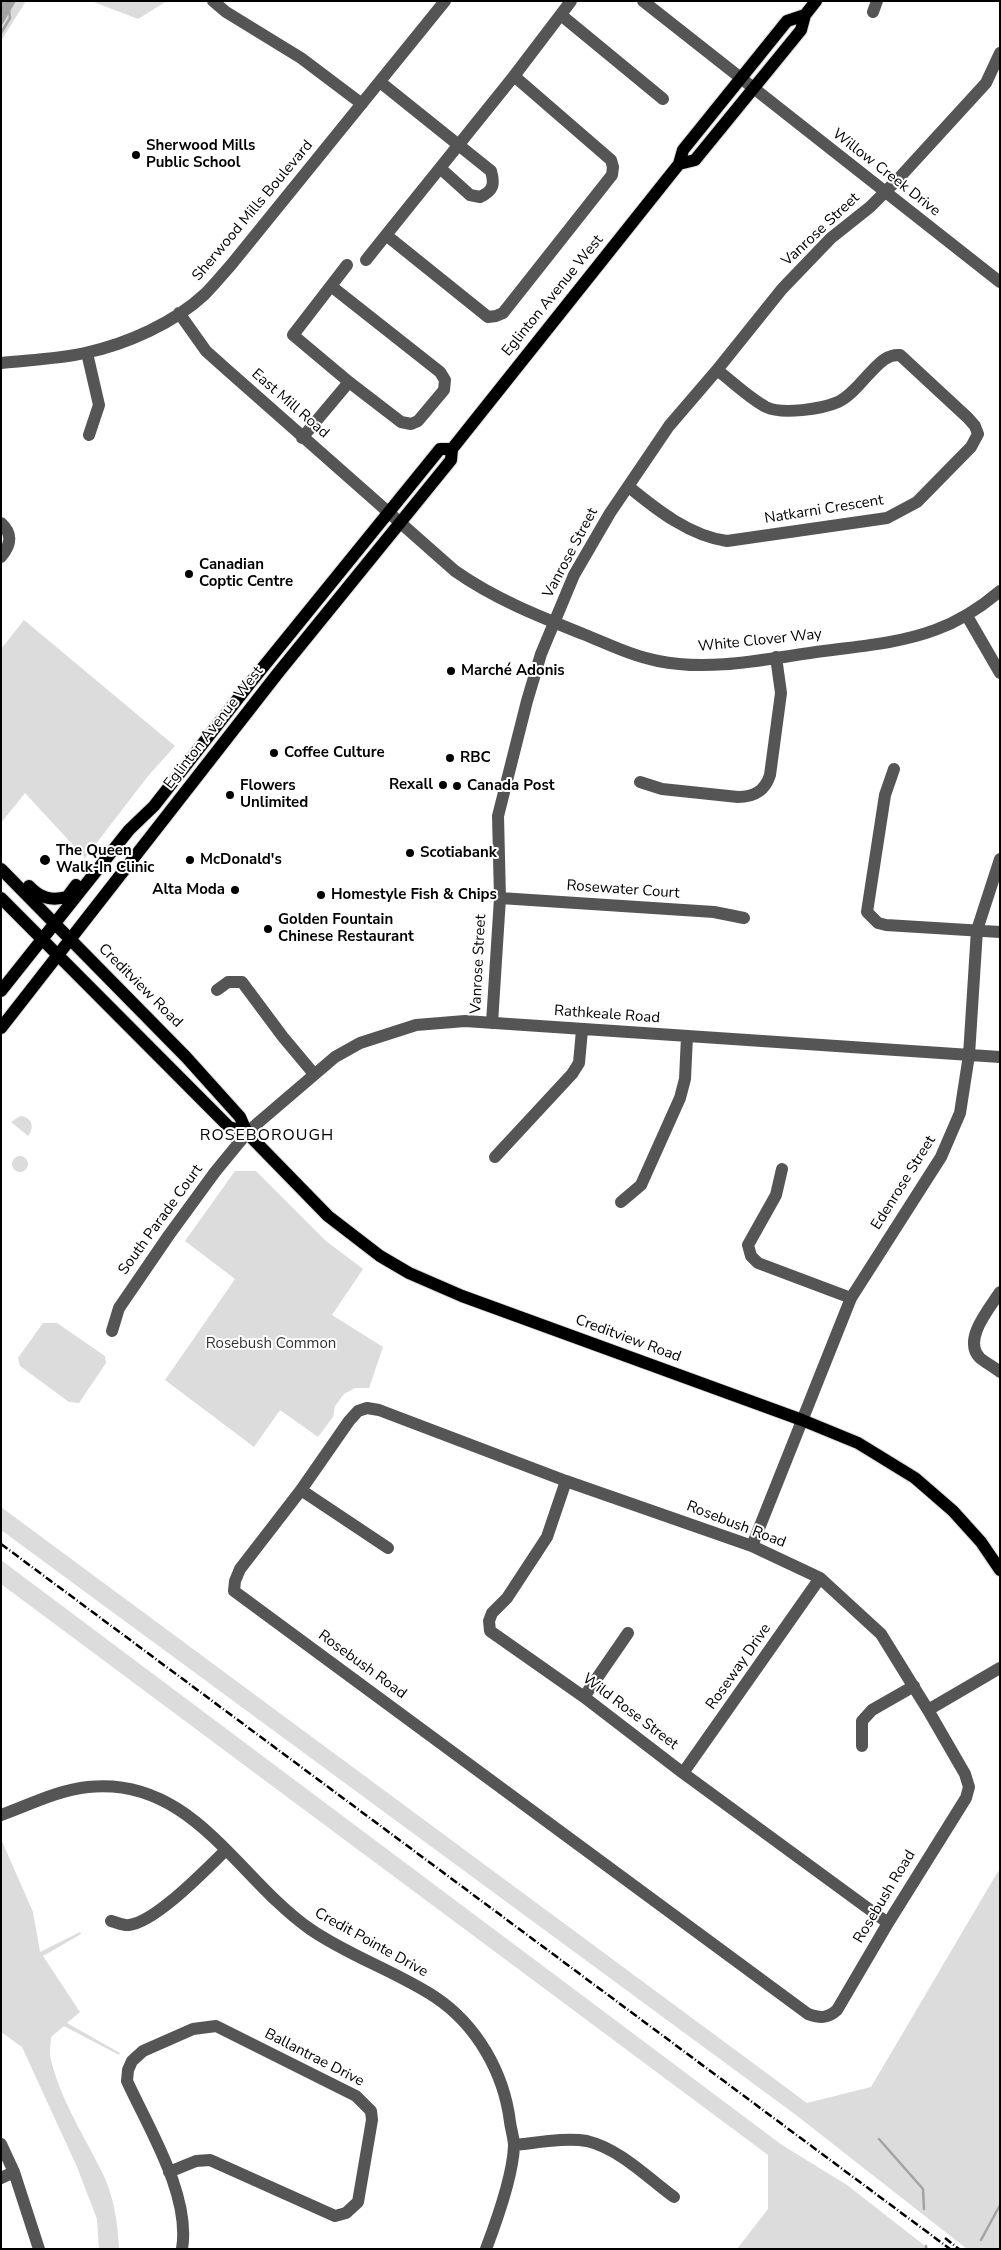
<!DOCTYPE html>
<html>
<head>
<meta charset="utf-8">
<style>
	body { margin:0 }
	#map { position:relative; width:1001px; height:2250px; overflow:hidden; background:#fff; font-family:"Nunito Sans",sans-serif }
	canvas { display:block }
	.frame { position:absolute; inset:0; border:2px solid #000; pointer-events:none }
</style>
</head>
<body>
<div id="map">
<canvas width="1001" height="2250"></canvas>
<div class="frame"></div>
</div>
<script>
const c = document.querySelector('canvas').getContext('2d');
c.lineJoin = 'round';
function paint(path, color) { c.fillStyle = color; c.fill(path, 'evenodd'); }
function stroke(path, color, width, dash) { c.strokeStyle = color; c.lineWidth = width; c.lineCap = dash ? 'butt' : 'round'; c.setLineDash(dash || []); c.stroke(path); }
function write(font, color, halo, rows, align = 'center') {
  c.font = font + ' "Nunito Sans",sans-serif'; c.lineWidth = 4; c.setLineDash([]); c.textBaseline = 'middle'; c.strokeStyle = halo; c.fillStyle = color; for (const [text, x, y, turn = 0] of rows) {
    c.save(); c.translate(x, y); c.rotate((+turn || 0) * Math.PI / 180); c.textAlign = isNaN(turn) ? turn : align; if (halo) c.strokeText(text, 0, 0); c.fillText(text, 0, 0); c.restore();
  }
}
paint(new Path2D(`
	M1,1H26L1,41Z
	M91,1H167L138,19Z
	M24,620L175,746L148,776L85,858L25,793L1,823V649Z
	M20,1116C32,1117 35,1127 28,1136L11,1122Z
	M12 1164a8 8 0 1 1 16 0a8 8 0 1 1-16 0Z
	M235,1171H256L326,1241L363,1269L332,1315L383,1347L369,1388H355L344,1394L335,1406L333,1417L318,1437L280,1410L254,1447L165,1380L235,1279L185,1241Z
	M43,1323H57L105,1356L106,1363L79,1403L69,1402L20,1366L18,1358Z
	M1,1507L807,2103L871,2087L1000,1868V2249H967L796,2115L1,1530Z
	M1,1560L782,2145L847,2185L929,2249H737L768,2209V2155L1,1584Z
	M1,1839L33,1912L40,1952L80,1932L81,1934L43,1956L80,2012L67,2023L120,2053L119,2055L64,2026L51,2037C51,2044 49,2053 51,2060C61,2101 85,2137 103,2174C114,2197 118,2224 119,2249H99L97,2219L77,2167L22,2047L1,2032Z`), '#dcdcdc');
paint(new Path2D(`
	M1,1H16L1,27Z`), '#a3a3a3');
stroke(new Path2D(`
	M1,33L10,18L9,10
	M879,2139L923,2189L924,2209
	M981,2240L1000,2205
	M926,2246V2249`), '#a3a3a3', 2.5);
const major = new Path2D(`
	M679,164L695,160L801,30L805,15L816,1
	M1,869L186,1057L240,1117L247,1133L328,1216L380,1256L409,1273L462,1296L802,1420L858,1443L915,1478L953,1511L981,1542L1000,1570
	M29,886C40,898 51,901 67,897L76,885
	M1,898L229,1127L247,1133
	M1,991L129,830L154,806L251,682L440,449H452
	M1,1028L278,673L451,460L452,449L679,164L683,150L787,21L805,15`);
stroke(major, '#dbdbdb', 14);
stroke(new Path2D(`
	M213,1L226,12L301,58L362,104
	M643,1L1000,282
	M873,12L877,1
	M561,15L663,99
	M514,76L611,160L613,167L612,175L503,313L496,316L488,317L386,235Z
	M514,76L571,1
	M380,82L491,171C495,185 493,191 480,197L470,195L440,168
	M366,260L386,235
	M347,265L293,335L349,382
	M179,313L206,351L225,368L455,571C495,599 538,616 583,634C608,644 632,656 658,661C712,672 770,658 824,651C861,646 900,643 935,630C960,621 980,608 1000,591
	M87,353L99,405L89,435
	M1,363C29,360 58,359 85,353C127,344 174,323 205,294C214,285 222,275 231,265L445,1
	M302,438L349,382L401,422L411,424L418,421L444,390L445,380L440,372L331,286
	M629,487C657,510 690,536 727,541L887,518L917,502L971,447L978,434L975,426L968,418L900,355C885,354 877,366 867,376C859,385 849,397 838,402C822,409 782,415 766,407C749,398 733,382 717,370
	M1,523C13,534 11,545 1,557
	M967,616L1000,673
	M894,769L885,795L867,912L878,923L886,925L1000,932
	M640,782L662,789L738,797C754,797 765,791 770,775L781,693L776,657
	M500,898L714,912L744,918
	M217,990L228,982H242L283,1037L314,1074
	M492,1023L500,898L498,816L527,701L541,654L574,575L610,513L669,426L717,370L782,289L831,238L870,207L899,178L986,83L1000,53
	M495,1157L572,1074L579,1063L582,1030
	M782,1169L776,1195L748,1245L751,1256L758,1263L851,1298
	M621,1202L641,1185L680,1098L685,1079L687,1036
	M1000,1292C989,1309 962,1340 980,1358C986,1363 994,1367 1000,1372
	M112,1331L119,1308L169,1235L215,1172L247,1133L259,1122L335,1057L360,1043L416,1025L465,1021L1000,1057
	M367,1408L379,1410L566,1481L752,1546L820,1578L881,1634L928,1710L965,1774L969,1787L966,1798L888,1923L837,2010C827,2019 820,2018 808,2014L234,1591L235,1581L240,1569L301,1490L349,1421L358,1411Z
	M566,1481L547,1537L507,1598L492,1613L489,1621L490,1631L584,1697L683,1773L888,1923
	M301,1490L388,1548
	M752,1546L851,1298L941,1157L960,1113L969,1055L977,930L1000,859
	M584,1697L628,1633
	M928,1710L1000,1668
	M862,1746V1721L872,1710L914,1686
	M683,1773L820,1578
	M1,1815C29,1805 58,1790 88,1787C192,1776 237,1878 310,1929C349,1956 395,1971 435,1997C477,2025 504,2073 510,2122C511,2130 514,2138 514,2146C513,2176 497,2220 486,2249
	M111,1921C116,1922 124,1926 129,1925C156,1922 206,1869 226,1850
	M1,2144L14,2172L39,2249
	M514,2145C536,2143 565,2137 587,2141C620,2149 648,2178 674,2197
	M169,2172L196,2161L210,2160L335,2216L346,2213L358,2202L372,2120L371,2111L356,2096L216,2026L193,2029L143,2051L132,2061L128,2070L127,2081C149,2129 191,2196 182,2249
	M1,2178L14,2172`), '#555', 12);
stroke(major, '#000', 12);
stroke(new Path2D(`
	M1,1544L950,2249
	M945,2238L959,2249`), '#000', 2.5, [8, 2.5, 1, 2.5]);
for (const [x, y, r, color] of [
	[136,155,5,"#000"],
	[189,574,5,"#000"],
	[451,671,5,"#000"],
	[274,753,5,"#000"],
	[450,758,5,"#000"],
	[443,785,5,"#000"],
	[457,786,5,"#000"],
	[230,795,5,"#000"],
	[410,853,5,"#000"],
	[45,860,6,"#000"],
	[190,860,5,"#000"],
	[235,890,5,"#000"],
	[321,895,5,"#000"],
	[268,929,5,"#000"]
]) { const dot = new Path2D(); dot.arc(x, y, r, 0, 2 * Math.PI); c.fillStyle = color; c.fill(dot); stroke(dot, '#fff', 2); }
write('bold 15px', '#000', '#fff', [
	["Sherwood Mills",146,146],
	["Public School",146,163],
	["Canadian",199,565],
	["Coptic Centre",199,582],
	["Marché Adonis",461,671],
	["Coffee Culture",284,753],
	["RBC",460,758],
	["Rexall",433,785,"right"],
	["Flowers",240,786],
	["Unlimited",240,803],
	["Canada Post",467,786],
	["The Queen",56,851],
	["Walk-In Clinic",56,868],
	["Scotiabank",420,853],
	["McDonald's",200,860],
	["Alta Moda",225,890,"right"],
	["Homestyle Fish & Chips",331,895],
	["Golden Fountain",278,920],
	["Chinese Restaurant",278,937]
], 'left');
write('15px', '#000', '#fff', [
	["Willow Creek Drive",886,173,38],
	["Sherwood Mills Boulevard",253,211,-50],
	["Vanrose Street",821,230,-43],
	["Eglinton Avenue West",553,296,-51],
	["East Mill Road",290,404,41],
	["Natkarni Crescent",824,510,-9],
	["Vanrose Street",571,553,-62],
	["White Clover Way",760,641,-6],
	["Eglinton Avenue West",214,728,-52],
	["Rosewater Court",623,890,4],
	["Vanrose Street",479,964,-87],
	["Creditview Road",140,986,45],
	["Rathkeale Road",607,1015,4],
	["Edenrose Street",904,1183,-58],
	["South Parade Court",161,1220,-54],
	["Creditview Road",628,1339,20],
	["Rosebush Road",736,1525,21],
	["Rosebush Road",362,1665,36],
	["Roseway Drive",739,1667,-55],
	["Wild Rose Street",630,1712,37],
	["Rosebush Road",885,1897,-59],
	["Credit Pointe Drive",371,1943,29],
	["Ballantrae Drive",314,2058,27]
]);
write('15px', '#333', '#fff', [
	["Rosebush Common",271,1344]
]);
c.letterSpacing = '1px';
write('16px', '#000', '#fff', [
	["ROSEBOROUGH",267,1136]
]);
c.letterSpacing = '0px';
</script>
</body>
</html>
